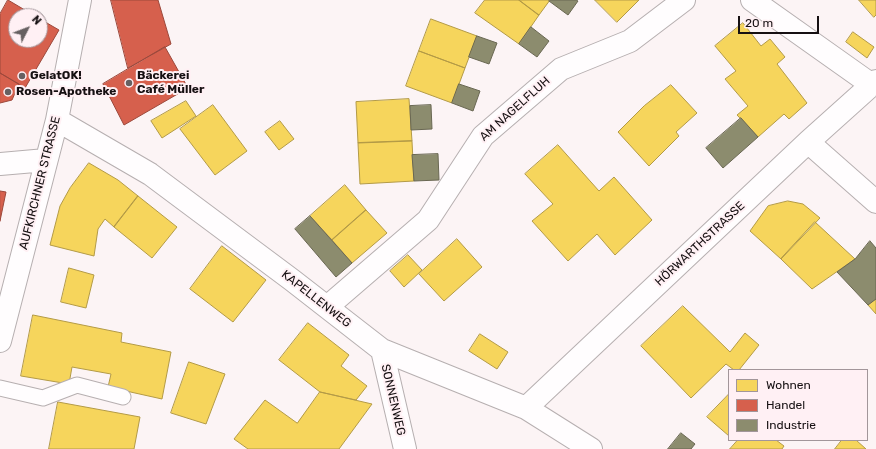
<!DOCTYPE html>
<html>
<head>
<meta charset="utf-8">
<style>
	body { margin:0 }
	#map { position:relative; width:876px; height:449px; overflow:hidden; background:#fcf4f5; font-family:Rubik,sans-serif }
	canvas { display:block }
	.legend { position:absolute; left:728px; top:369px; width:140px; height:72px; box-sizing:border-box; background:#fff0f4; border:1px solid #a2969a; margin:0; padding:5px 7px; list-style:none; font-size:12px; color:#161012 }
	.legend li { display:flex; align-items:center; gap:8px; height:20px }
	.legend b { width:20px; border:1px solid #a2969a }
	.north { position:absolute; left:8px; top:8px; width:40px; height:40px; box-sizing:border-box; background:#fff0f4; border:1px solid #a2969a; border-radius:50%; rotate:48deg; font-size:11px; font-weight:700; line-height:16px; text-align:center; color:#161012 }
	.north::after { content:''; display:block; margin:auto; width:14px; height:18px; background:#666061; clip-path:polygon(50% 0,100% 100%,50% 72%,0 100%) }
	.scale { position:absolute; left:738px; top:16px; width:81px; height:18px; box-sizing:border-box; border:2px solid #161012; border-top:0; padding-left:5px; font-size:12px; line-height:14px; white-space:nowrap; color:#161012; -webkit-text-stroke:3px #fff0f4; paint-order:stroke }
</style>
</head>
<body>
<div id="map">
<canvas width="876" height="449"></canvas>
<ul class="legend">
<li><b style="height:11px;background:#f6d55c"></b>Wohnen</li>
<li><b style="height:11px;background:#d6604d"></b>Handel</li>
<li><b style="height:11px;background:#8c8c6e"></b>Industrie</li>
</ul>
<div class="north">N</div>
<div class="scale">20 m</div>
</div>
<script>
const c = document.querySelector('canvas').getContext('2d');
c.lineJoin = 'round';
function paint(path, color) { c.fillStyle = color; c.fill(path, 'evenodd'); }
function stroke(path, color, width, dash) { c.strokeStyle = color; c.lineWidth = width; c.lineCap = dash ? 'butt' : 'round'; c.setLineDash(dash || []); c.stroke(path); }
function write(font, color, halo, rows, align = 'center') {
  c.font = font + ' Rubik,sans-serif'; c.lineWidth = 4; c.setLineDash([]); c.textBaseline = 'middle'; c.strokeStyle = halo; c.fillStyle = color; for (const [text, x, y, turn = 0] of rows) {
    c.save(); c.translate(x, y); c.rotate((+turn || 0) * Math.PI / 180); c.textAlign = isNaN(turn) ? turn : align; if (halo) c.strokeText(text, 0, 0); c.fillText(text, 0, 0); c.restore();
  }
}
const homes = new Path2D(`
	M485,0H519L539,15L519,44L475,13Z
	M519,0H550L539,15Z
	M595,0H639L617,22Z
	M859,0H876V15L874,17Z
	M431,19L477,36L465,68L419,51Z
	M743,23L761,46L770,39L785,57L777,64L807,103L789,119L784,114L758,137L737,115L748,106L725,79L736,71L715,46Z
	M853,32L874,47L867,58L846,42Z
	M419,51L465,68L452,103L406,86Z
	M671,85L697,113L676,132L679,136L649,166L618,132L644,106Z
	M409,99L412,141L358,143L356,102Z
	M186,101L196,116L162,138L151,121Z
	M213,105L247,151L215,175L180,129Z
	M280,121L294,139L279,150L265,132Z
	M412,141L414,181L360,184L358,143Z
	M558,145L599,191L614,177L652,220L615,255L597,234L568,261L532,221L553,204L525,174Z
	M89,163L118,180L138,196L114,227L105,219L98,229L94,256L50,245L60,206L70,188Z
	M345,185L366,210L332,240L310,216Z
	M138,196L177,227L152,258L114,227Z
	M788,201L803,204L820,218L781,259L750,231L768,206Z
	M366,210L387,233L352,263L332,240Z
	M815,222L855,259L812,289L781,259Z
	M457,239L482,267L444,301L419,274Z
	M222,246L266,280L233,322L190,289Z
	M408,255L422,270L404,287L390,271Z
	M69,268L94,275L86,308L61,302Z
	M876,299V314L868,305Z
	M683,306L730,352L745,333L759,345L739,370H734L726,364L691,398L641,346Z
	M33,315L122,333L121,342L171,352L162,399L108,387L111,374L72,367L69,384L21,376Z
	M308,323L349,355L341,366L367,386L356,400L320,392L279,360Z
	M480,334L508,352L497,369L469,351Z
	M189,362L225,374L206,424L171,413Z
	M320,392L372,404L339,449H248L234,439L265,400L297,423Z
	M729,394V436L707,417Z
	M58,402L140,417L134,449H49Z
	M738,440H776L784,446L782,449H730Z
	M842,440H856L866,449H835Z`);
paint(homes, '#f6d55c');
stroke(homes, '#b39a46', 1);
const shops = new Path2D(`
	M8,0L35,16H16V40H40V19L59,30L25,88L0,73V14Z
	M111,0H158L171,44L128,68Z
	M165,47L188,88L124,125L103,84Z
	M0,73L19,84L12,100L0,103Z
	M0,191L6,192L0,221Z`);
paint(shops, '#d6604d');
stroke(shops, '#9c483b', 1);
const industry = new Path2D(`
	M550,0H576L578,1L568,15L549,1Z
	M531,27L549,41L537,57L519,44Z
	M477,36L497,43L489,64L469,57Z
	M459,84L480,91L473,111L452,103Z
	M431,105L432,129L411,130L410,106Z
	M741,118L758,137L723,168L706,148Z
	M438,154L439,180L414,181L412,155Z
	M310,216L352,263L336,277L295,229Z
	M870,241L876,248V299L868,305L837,272L855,259Z
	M681,433L695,444L691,449H668Z`);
paint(industry, '#8c8c6e');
stroke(industry, '#696752', 1);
const service = new Path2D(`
	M0,388L43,398L77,385L123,397`);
const minor = new Path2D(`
	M752,0L872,85
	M57,120L150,174L292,280L382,350L526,408L591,449
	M808,142L876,202
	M0,164L46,160
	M327,307L428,220L483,136L561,69L630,41L684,0
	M0,341L57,120L80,0
	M382,350L405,449
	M526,408L808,142L876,81`);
stroke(service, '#b6afb0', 17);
stroke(minor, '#b6afb0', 24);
stroke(service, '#fffdfe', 15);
stroke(minor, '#fffdfe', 22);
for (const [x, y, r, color] of [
	[22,76,4,"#666061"],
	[129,83,4,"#666061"],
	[8,92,4,"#666061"]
]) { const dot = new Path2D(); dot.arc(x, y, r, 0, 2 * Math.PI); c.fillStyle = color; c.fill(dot); stroke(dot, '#fff0f4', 1.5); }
write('bold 12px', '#161012', '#fff0f4', [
	["GelatOK!",30,76],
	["Bäckerei",137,76],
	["Café Müller",137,90],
	["Rosen-Apotheke",16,92]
], 'left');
write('12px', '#161012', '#fff0f4', [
	["AM NAGELFLUH",515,109,-42],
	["AUFKIRCHNER STRASSE",40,183,-76],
	["HÖRWARTHSTRASSE",700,244,-43],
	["KAPELLENWEG",316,299,38],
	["SONNENWEG",393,400,77]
]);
</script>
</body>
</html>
